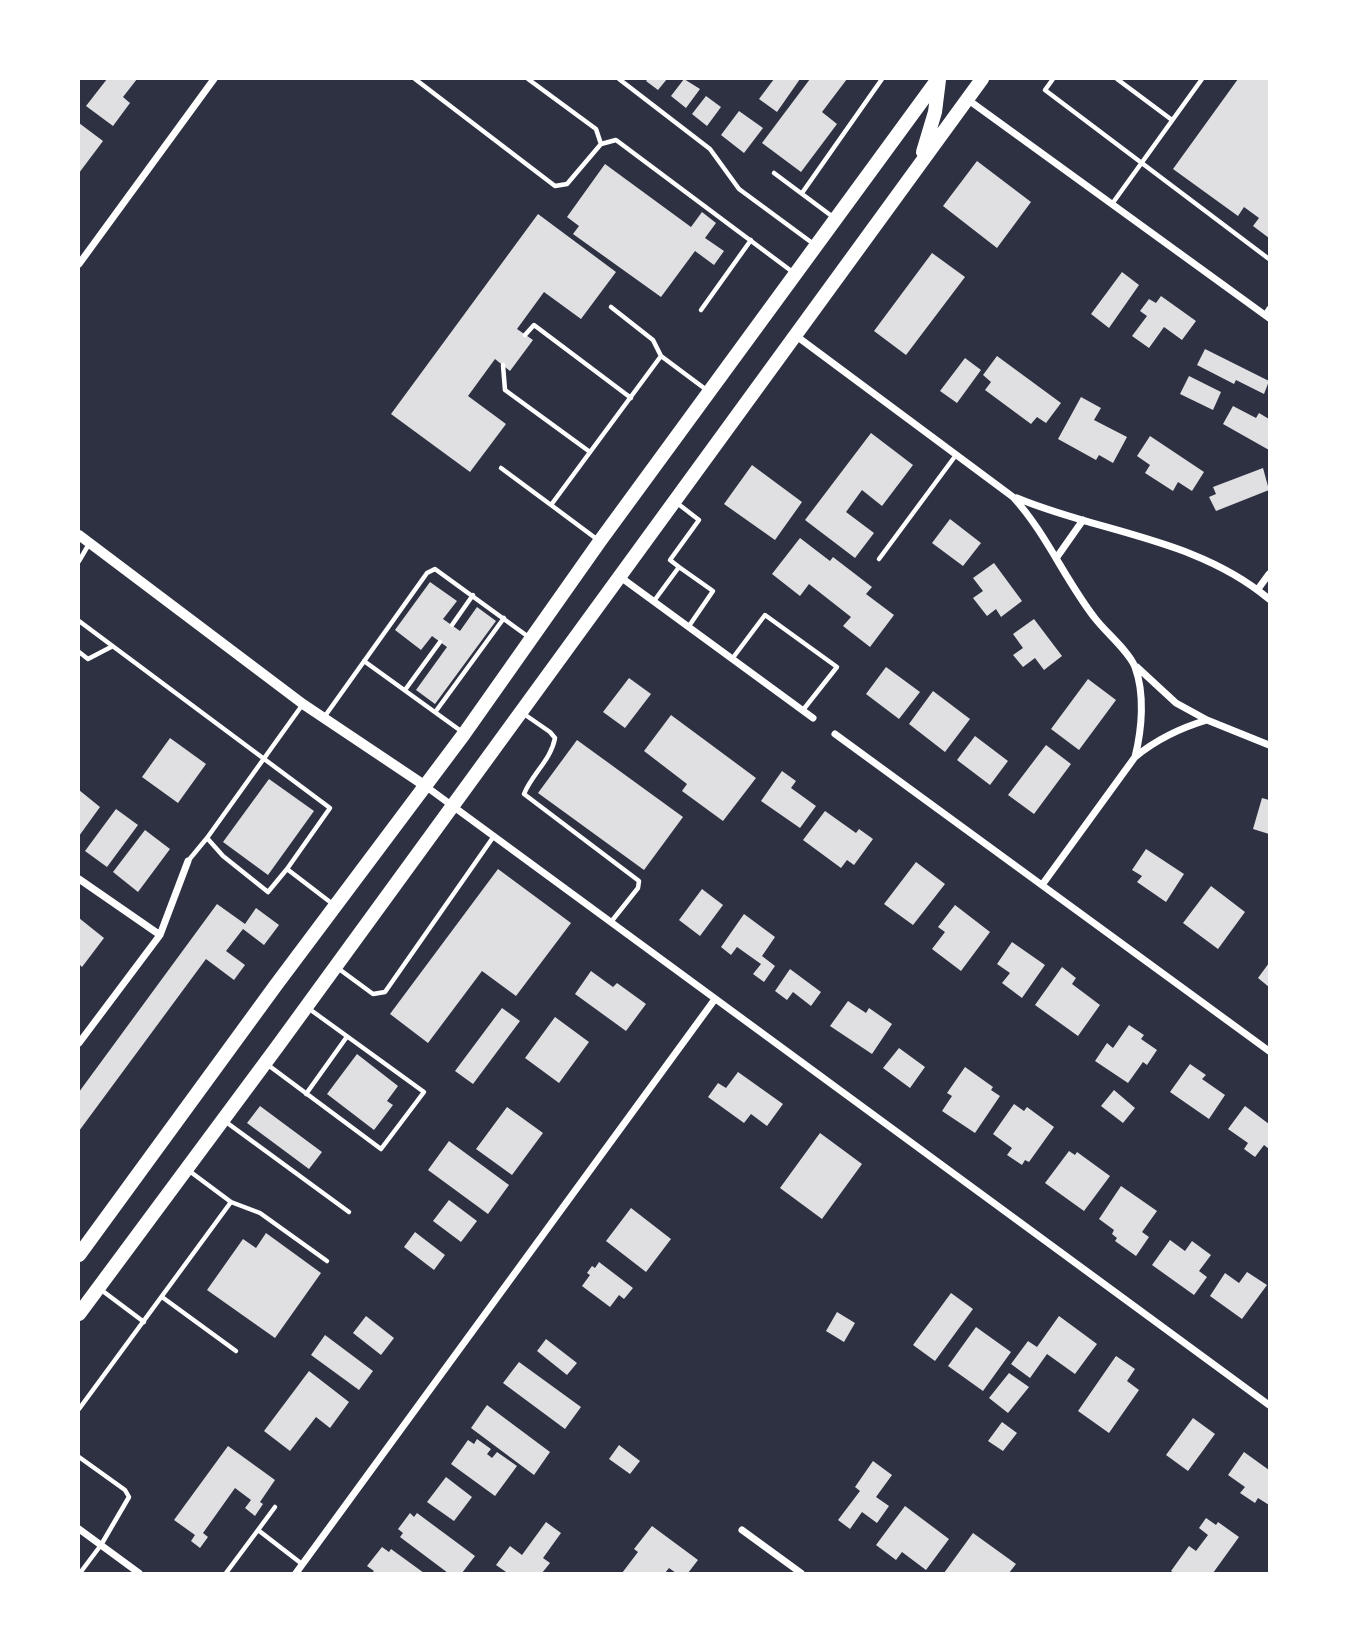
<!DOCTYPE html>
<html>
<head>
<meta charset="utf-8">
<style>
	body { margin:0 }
	#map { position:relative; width:1348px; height:1652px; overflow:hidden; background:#2d3142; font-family:"Alegreya Sans",sans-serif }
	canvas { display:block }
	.frame { position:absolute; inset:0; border:80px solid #fff; pointer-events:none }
</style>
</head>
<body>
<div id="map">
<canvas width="1348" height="1652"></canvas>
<div class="frame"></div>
</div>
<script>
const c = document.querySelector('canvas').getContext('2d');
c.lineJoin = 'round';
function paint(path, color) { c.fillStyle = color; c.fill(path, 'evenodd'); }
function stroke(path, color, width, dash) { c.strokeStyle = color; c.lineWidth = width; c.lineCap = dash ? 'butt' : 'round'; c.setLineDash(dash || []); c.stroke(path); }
paint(new Path2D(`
	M107,79H137L123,97L130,103L113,126L86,106Z
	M648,79H667L658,90L646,81Z
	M684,79L700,89L686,108L671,96Z
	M774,79H800L777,112L759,99Z
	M810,79H847L822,112L837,124L801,172L762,143Z
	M1238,79H1269V238L1253,226L1259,218L1244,207L1238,216L1173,169Z
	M706,96L721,107L707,126L692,114Z
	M739,111L763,128L744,153L721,135Z
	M79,123L103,141L79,173Z
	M977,161L1031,202L997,248L943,206Z
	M605,164L691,227L702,212L716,223L705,238L724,251L714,265L695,251L661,297L573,234L579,226L567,217Z
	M538,214L616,272L581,319L544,292L517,329L533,340L510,371L495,359L468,396L506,424L470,472L391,414Z
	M932,253L965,277L906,355L874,331Z
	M1122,272L1139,285L1109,328L1091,314Z
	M1161,296L1196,321L1182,340L1164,327L1149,348L1132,336L1147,316L1140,311L1149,299L1156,303Z
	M1205,349L1269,381L1264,394L1236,380L1234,384L1197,365Z
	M997,356L1061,403L1046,423L1037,417L1031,424L985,390L991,382L983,375Z
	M965,358L981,370L957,403L940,391Z
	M1189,376L1221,392L1213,410L1180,394Z
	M1081,397L1101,408L1094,420L1127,437L1113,463L1099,455L1096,460L1058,439Z
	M1233,406L1256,418L1259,413L1269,419V450L1223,424Z
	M871,433L913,465L882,506L862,490L846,512L874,533L855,558L805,520Z
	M1150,436L1204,472L1192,491L1178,482L1173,491L1145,473L1150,465L1137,456Z
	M752,465L802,502L775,540L724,504Z
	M1263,468L1269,490L1216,511L1209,497L1216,494L1213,487Z
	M950,519L981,543L963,566L932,543Z
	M800,538L830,561L833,557L872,587L866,594L894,615L870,647L843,626L851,617L809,584L800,596L772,574Z
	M994,563L1022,601L1001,617L996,609L987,616L973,598L983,591L973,578Z
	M430,582L457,601L443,619L460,631L477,607L496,621L435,704L416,690L447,647L432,636L421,650L395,630Z
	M1034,619L1062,656L1044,670L1035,658L1023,667L1013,655L1023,648L1013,634Z
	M886,667L920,692L899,719L866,694Z
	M629,678L651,694L625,728L603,712Z
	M1088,679L1116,700L1079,750L1051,729Z
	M933,691L970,719L945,752L909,724Z
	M671,715L756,778L723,821L682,791L687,784L644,751Z
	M975,736L1008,761L990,785L957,760Z
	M170,738L206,764L178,803L142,777Z
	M577,740L683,817L644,870L538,793Z
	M1046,745L1071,764L1034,814L1008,795Z
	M782,771L796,781L791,788L816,806L800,828L761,801Z
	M269,779L314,811L268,875L223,842Z
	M79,790L100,807L79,836Z
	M1262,798L1269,800V834L1253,829Z
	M116,809L138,825L107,867L85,851Z
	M825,811L856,833L859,829L873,839L854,865L847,860L841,868L803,840Z
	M145,830L170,849L138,892L113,872Z
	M1146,849L1184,874L1166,902L1137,882L1142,876L1132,870Z
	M916,862L945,884L913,925L884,904Z
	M498,869L571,923L516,996L482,971L428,1043L390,1014Z
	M1211,886L1245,912L1218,949L1183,923Z
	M702,889L723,905L700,936L679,920Z
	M217,904L245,924L256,908L279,925L264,945L243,929L226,951L245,965L234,980L206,959L79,1131V1092Z
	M955,905L990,932L961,971L932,949L945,932L938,927Z
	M744,914L775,937L762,956L775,966L764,982L753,974L761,964L737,947L731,955L721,947Z
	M79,918L104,938L82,967L79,964Z
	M1012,942L1045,965L1022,998L1002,983L1010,973L997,964Z
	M1269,963V987L1258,978Z
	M1062,967L1076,978L1072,984L1100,1005L1078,1036L1035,1005Z
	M790,969L821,992L811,1006L793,992L787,1000L775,991Z
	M591,971L613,987L617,983L646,1004L626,1031L575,994Z
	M848,1001L866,1013L869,1008L892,1024L872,1054L830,1026Z
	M502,1008L520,1021L473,1084L455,1071Z
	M555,1017L589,1042L559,1083L525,1058Z
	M1129,1025L1144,1035L1141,1039L1157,1050L1147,1065L1143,1062L1128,1083L1095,1061L1107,1043L1113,1048Z
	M899,1048L925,1067L910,1088L883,1068Z
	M357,1054L398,1086L387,1101L393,1105L374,1130L327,1094Z
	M1190,1064L1206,1075L1202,1079L1225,1095L1209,1119L1170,1092Z
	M965,1067L993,1087L991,1090L1000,1096L975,1133L942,1111L952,1096L947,1093Z
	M738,1072L783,1104L767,1126L751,1114L744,1123L708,1097L718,1083L726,1088Z
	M1114,1090L1135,1108L1123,1123L1101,1106Z
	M1014,1104L1024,1111L1027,1107L1054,1127L1029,1162L1025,1160L1022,1165L1007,1155L1012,1148L993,1134Z
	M260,1106L322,1152L309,1169L247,1123Z
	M1245,1106L1269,1124V1149L1264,1145L1255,1157L1244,1149L1248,1143L1228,1129Z
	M507,1107L543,1133L512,1175L476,1149Z
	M820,1133L862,1164L822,1219L780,1188Z
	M449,1141L509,1185L488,1214L428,1170Z
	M1069,1151L1075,1155L1077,1152L1110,1176L1084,1211L1045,1183Z
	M1121,1186L1157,1211L1142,1232L1149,1237L1136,1256L1115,1241L1117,1238L1112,1234L1114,1230L1099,1219Z
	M449,1200L477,1221L461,1242L433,1221Z
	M631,1208L671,1239L646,1272L606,1241Z
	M415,1232L445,1255L434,1270L404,1247Z
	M266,1233L321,1273L275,1338L207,1290L243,1239L256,1248Z
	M1170,1240L1185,1251L1192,1241L1211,1255L1199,1271L1207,1277L1194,1295L1152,1265Z
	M599,1262L633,1288L624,1299L619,1295L610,1307L582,1286L590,1275L587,1273L592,1266L595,1268Z
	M1247,1272L1267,1285L1242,1319L1210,1296L1225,1273L1239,1283Z
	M951,1293L973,1309L935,1361L913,1345Z
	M837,1312L855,1323L844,1342L826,1331Z
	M366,1316L394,1338L381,1355L353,1333Z
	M1059,1316L1097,1344L1075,1374L1047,1354L1030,1378L1011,1364L1028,1341L1037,1347Z
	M976,1327L1011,1352L983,1391L948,1366Z
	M325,1335L373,1371L359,1390L311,1355Z
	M546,1339L577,1363L567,1375L537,1351Z
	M1116,1356L1135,1369L1127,1381L1139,1390L1109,1433L1078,1411Z
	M519,1362L581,1407L565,1429L503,1383Z
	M309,1371L349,1402L330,1428L316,1417L290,1451L264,1431Z
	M1009,1373L1029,1387L1008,1413L989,1398Z
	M487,1405L550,1452L534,1475L471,1428Z
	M1193,1418L1215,1434L1188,1471L1166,1455Z
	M1002,1422L1017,1433L1003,1451L988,1441Z
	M477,1439L491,1449L487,1454L492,1458L497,1452L517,1466L495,1496L451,1464L468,1440L474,1444Z
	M619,1445L640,1461L630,1474L609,1459Z
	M228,1446L275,1480L260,1502L263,1504L255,1516L245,1508L251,1500L235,1488L203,1533L208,1537L200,1548L191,1541L195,1535L174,1520Z
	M1244,1452L1269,1470V1505L1258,1498L1255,1503L1240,1493L1245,1487L1228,1475Z
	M873,1461L892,1475L876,1497L889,1506L877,1523L862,1512L850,1529L838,1520L860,1491L855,1487Z
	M446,1477L472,1497L454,1521L427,1502Z
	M905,1506L949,1539L926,1570L902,1552L896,1560L876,1545Z
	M410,1513L414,1517L417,1513L475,1556L462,1573H448L400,1537L403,1533L398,1529Z
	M1206,1518L1216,1525L1218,1522L1239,1537L1213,1573H1174L1171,1571L1189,1546L1196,1551L1208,1535L1199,1528Z
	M546,1522L561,1533L543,1558L550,1563L542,1573H505L506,1572L496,1565L510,1546L522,1555Z
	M652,1526L698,1560L688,1573H676L669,1568L665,1573H622L638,1552L634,1549Z
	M973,1533L1016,1564L1009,1573H944Z
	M382,1547L389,1552L391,1549L424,1573H372L374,1571L367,1566Z`), '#e0e0e3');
stroke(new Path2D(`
	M415,79L555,186L567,184L601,144L616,140L794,273
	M528,79L596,129L601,144
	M619,79L710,149L739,189L815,245
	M1053,79L1045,90L1269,259
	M1117,79L1172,120
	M774,173L833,217
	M802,193L882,79
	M1112,204L1202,79
	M611,307L653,340L661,356
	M701,310L751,240
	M1265,314L1269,308
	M525,335L534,325L631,398
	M503,365L505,390L590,452
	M501,468L551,505
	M677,503L699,520L670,560L679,567
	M598,540L551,505L661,356L708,391
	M879,559L956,455
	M79,561L89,544
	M654,601L679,567L713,591L689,626
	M79,621L330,808L287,869
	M452,625L473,595
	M79,652L88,659L111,647
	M732,659L765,615L837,667L803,710
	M364,661L461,731
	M405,690L440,642
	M436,711L504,618
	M524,714L550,732L555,738C551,760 532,774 524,794L639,881L638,888L611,922
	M325,716L427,573L435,569L530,638
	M207,838L223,856L268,892L287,869L334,905
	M188,861L207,838L303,704
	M339,969L373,994L385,992L494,836
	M268,1065L381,1149L424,1092L308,1008
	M306,1094L346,1038
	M226,1122L349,1212
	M231,1202L260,1213L327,1261
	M100,1289L144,1322
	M162,1297L236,1351
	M79,1409L231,1202L188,1170
	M79,1457L125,1490L129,1497L101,1545L80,1573
	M258,1530L275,1507
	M226,1573L258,1530L302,1564`), '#fff', 4.5);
stroke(new Path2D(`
	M967,99L1269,318
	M79,264L214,79
	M795,335L1013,497C1046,533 1064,578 1094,617C1105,632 1129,651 1135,667C1145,694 1142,729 1135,757
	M1017,498C1101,533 1196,538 1269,599
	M1057,557L1083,520
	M619,576L813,718
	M1258,589L1269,574
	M1137,667L1176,703L1207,720
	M835,734L1269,1051
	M424,785L1269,1405
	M79,879L160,935
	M1042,885L1135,757C1157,739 1180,728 1207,720L1269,745
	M79,1043L160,935L188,861
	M79,1529L139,1573
	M742,1530L801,1573
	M296,1573L715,999`), '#fff', 7);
stroke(new Path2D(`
	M79,535L303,704L424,785`), '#fff', 10);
stroke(new Path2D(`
	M923,152L935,112L939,80
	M79,1255L276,985L464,734L600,541L938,79
	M79,1314L277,1047L982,79`), '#fff', 14);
</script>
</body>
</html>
